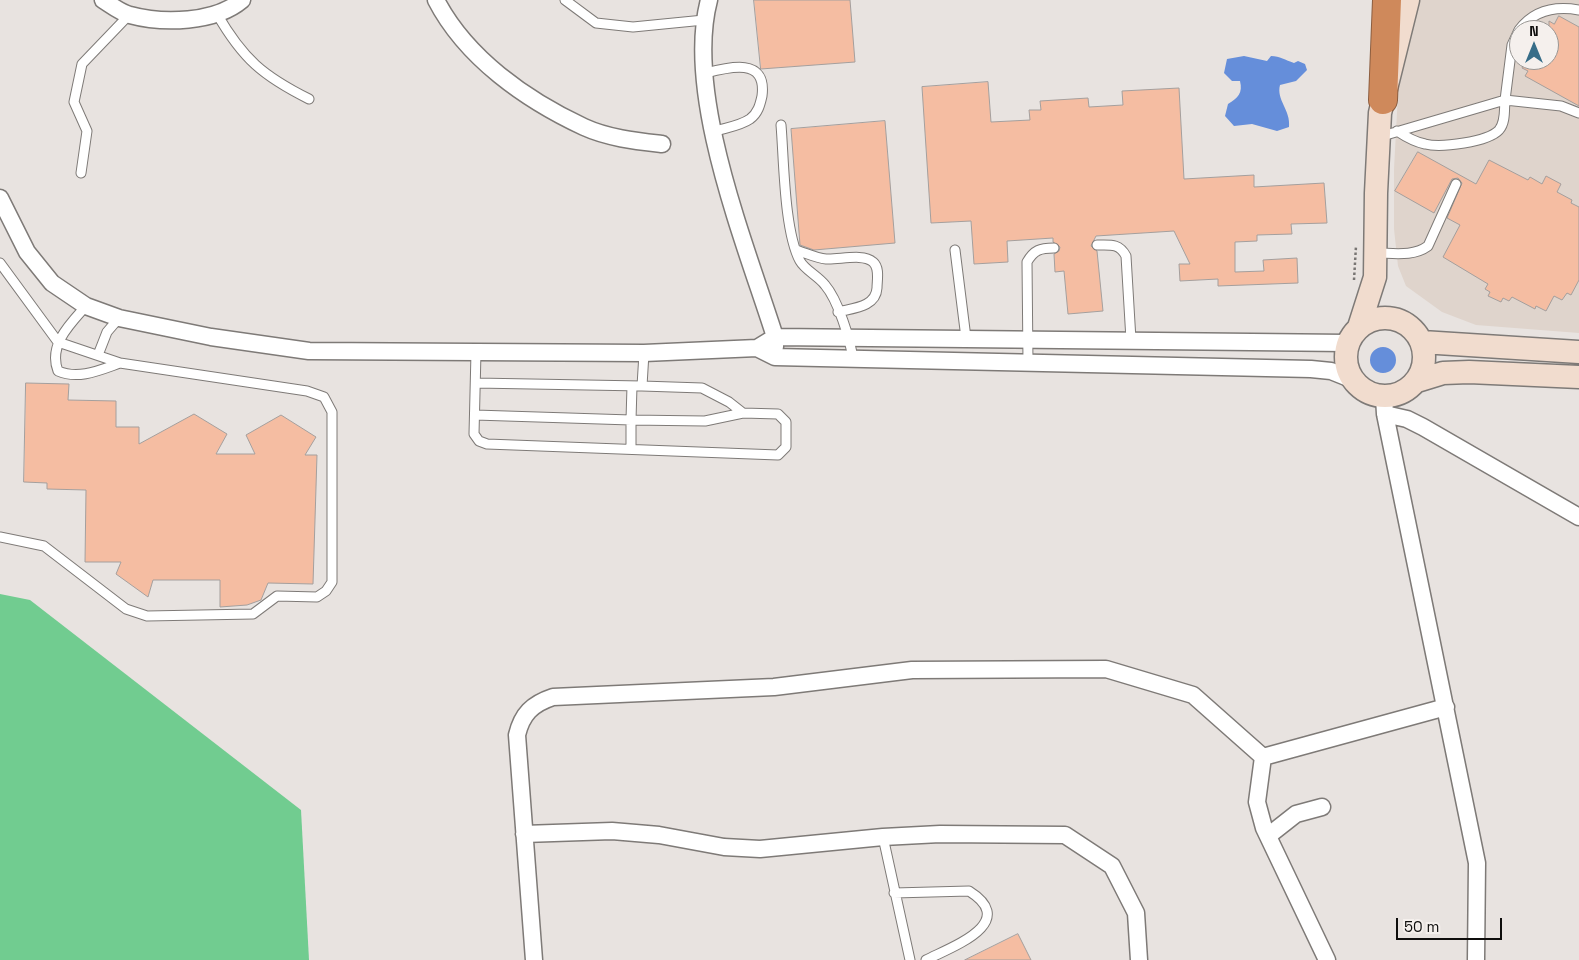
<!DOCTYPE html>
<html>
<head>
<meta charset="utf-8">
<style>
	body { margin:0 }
	#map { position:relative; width:1579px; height:960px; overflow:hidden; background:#e8e3e0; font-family:"Space Grotesk",sans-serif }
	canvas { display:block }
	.north { position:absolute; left:1509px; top:20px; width:50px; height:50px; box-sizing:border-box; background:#f5f0ed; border:1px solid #999693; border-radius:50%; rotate:0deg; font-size:14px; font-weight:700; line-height:20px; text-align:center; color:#0f0e0d }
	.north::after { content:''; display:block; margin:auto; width:18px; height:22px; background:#376d88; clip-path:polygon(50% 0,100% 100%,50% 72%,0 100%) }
	.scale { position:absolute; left:1396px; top:918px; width:106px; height:22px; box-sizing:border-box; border:2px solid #0f0e0d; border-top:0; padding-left:6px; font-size:15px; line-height:18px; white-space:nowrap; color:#0f0e0d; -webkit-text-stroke:4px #f5f0ed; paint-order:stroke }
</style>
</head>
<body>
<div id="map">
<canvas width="1579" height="960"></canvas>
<div class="north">N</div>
<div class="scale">50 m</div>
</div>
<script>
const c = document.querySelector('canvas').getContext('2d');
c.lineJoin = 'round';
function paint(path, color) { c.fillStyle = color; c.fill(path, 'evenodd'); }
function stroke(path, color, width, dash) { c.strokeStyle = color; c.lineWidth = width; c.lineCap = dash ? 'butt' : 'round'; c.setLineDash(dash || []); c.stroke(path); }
paint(new Path2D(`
	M1419,0H1579V333L1476,325L1442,312L1406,286L1398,266L1394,229V169L1399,75L1406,38ZM1519,30H1549V60H1519Z`), '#dfd4cc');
paint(new Path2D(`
	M0,594L30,600L301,810L309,960H0Z`), '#71cc90');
paint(new Path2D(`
	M1244,56L1267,61L1271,56C1280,56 1285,60 1294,63L1298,61L1305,64L1307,70L1296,81L1280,85C1276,100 1291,110 1289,127L1277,131L1252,124L1234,126L1225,116L1228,104C1238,98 1243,93 1240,81H1232L1224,73L1227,59Z
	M1370 360a13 13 0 1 1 26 0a13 13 0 1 1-26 0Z`), '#658eda');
const building = new Path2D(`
	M754,0H850L855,62L761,69Z
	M1559,16L1579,27V106L1525,76L1528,71L1522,68L1526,60H1549V21L1554,24Z
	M988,82L991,122L1030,120L1029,110H1041L1040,101L1088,98L1089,107L1123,105L1122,91L1179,88L1184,179L1254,175V187L1324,183L1327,223L1291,224L1292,234L1257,235V241L1235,242V272L1264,271L1263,260L1297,258L1298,283L1218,286V279L1180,281L1179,264H1190L1174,231L1096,236L1091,246L1097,251L1103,311L1068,314L1064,271L1055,272L1054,254L1059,251L1060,247L1053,242V238L1007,241L1008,262L974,264L971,221L931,223L922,87Z
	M885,121L895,243L814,250L800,245L791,129Z
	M1418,152L1476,184L1489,160L1528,180L1530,177L1542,184L1546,176L1561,184L1557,192L1572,200L1571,203L1579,207V280L1571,295L1567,293L1562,300L1554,296L1546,311L1536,306L1535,309L1512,297L1509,301L1503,298L1501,302L1488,296L1490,292L1485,289L1488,284L1443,257L1460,225L1447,218L1462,183L1458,178L1452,179L1434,213L1395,191Z
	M26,383L69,384L68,400L116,401V427H139V444L194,414L227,434L216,454H255L246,435L281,415L316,437L305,455H317L313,584L268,583L261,600L247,605L220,607V580H153L148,597L116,574L121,562H85L86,490L47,489V483L24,482Z
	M1018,934L1031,960H965Z`);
paint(building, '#f5bda2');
stroke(building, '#a49f9d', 1);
const lane = new Path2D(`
	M565,0L596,23L633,27L704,20
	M217,14C243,59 263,76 309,99
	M1519,30C1534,10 1556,6 1579,10
	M706,73C729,67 767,57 762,96C760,105 758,113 750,119C740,126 724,128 713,132
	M781,125C784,160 784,231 800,261C805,270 818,276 825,285C838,300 850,339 853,359
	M1397,131C1406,137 1415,142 1425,144C1441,148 1488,142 1499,130C1506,122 1504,109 1505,100L1561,106L1579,113
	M1379,137L1505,100L1512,45L1519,30
	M81,173L87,131L74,102L82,64L129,15
	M1097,245C1110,245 1119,243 1126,256L1131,340
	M796,250C806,253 816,258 826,259C839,260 863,253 873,262C880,268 877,280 877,288C876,307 853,308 838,312
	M955,250L966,338
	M1375,253C1393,253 1413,257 1428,246L1456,184
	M0,263L58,342L120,363L307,391L324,397L332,412V582L326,591L317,597L277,596L253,614L147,616L126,609L44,546L0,537
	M86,306C70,324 48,345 58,371C79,380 100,370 120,363
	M476,352L474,434L479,441L487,444L778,455L786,447V422L778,414L743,413L705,421L631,420L632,386
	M98,355L107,332L119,318
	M1028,362L1027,262C1034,250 1040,248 1054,248
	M476,383L642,386L644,353
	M642,386L702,388L729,402L743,413
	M475,415L631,420V449
	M883,837L910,960
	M894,893L969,891C1020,923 951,947 926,960`);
const street = new Path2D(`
	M103,0C111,5 121,13 130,15C163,24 215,23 242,0
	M436,0C466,58 526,100 584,127C608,138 636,141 662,144
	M709,0C684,94 746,245 775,337V347
	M0,198L27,252L52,283L86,306L119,318L211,337L309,351L644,353L757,348L775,337L1347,343
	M757,348L775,357L1311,369L1331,371L1351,379
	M1384,397L1385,414L1477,863L1476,960
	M1385,414L1407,419L1423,427L1579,517
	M1263,757L1257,802L1264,828L1327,960
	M1263,757L1446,707
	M524,834L612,831L659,835L724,847L760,849L883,837L940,834L1065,835L1112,866L1136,913L1139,960
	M1268,836L1296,814L1322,807
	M534,960L517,735C522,714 532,704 553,697L774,687L912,670L1106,669L1193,695L1263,757`);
const secondary = new Path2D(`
	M1346 357a39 39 0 1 1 78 0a39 39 0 1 1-78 0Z
	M1359,327L1375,277L1376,193L1380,113L1408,0
	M1422,342L1579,352
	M1417,381L1443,373L1469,372L1579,377`);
const highway = new Path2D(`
	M1383,100L1387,0`);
stroke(lane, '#7e7a77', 11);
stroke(street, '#7e7a77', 19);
stroke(secondary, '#7e7a77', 25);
stroke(highway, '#8c5e40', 30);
stroke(new Path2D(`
	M1354,280L1356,246`), '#787573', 2.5, [2.5, 2.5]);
stroke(lane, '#fff', 9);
stroke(street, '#fff', 16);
stroke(secondary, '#f1dcce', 22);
stroke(highway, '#cf895b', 28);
</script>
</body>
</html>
